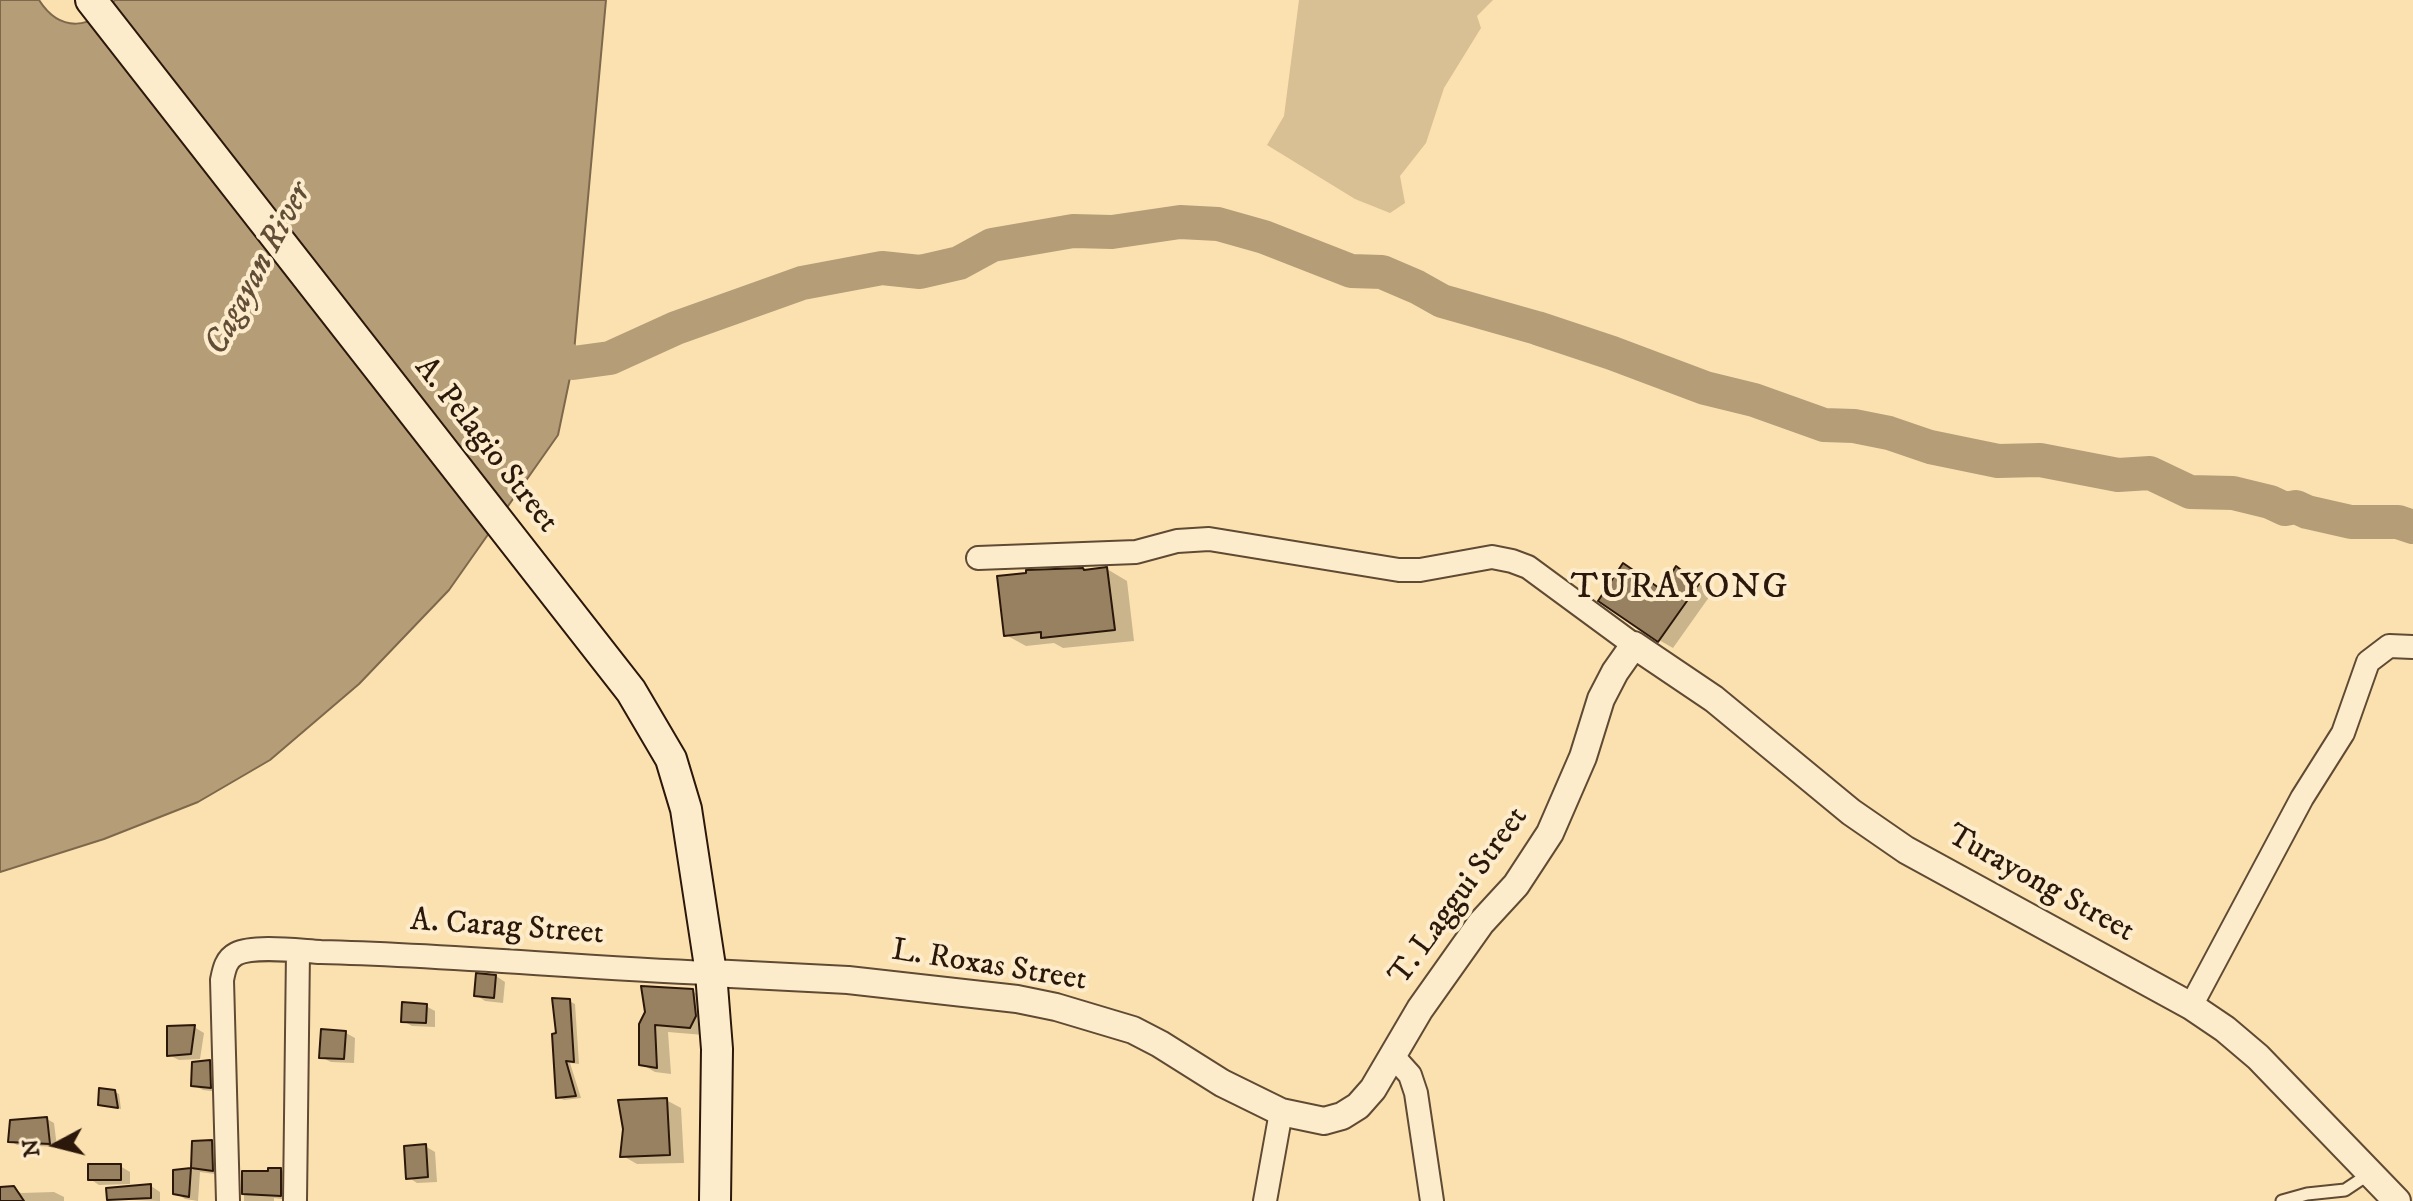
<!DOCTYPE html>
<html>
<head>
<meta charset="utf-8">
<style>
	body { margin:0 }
	#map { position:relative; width:2413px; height:1201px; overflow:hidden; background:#fce1b0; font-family:"IM FELL DW Pica",serif }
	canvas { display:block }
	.north { position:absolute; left:16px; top:1105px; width:80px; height:80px; -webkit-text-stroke:6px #fdeccc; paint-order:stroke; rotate:263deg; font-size:22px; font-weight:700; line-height:32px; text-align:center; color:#2b180b }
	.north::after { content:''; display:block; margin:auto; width:28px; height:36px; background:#2b180b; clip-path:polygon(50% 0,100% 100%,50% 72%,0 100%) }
</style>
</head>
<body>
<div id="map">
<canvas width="2413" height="1201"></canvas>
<div class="north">N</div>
</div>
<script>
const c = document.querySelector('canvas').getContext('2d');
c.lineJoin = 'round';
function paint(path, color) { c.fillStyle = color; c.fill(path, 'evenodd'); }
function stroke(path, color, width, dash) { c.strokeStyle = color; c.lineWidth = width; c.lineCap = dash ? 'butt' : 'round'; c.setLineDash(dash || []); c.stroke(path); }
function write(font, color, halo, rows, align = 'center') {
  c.font = font + ' "IM FELL DW Pica",serif'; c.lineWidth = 8; c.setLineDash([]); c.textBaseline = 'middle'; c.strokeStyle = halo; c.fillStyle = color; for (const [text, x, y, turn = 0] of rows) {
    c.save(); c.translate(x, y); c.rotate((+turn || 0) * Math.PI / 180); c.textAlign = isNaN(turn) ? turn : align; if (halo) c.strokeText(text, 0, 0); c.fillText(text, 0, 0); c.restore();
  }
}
paint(new Path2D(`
	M1299,0H1493L1477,16L1481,28L1444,88L1426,143L1400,176L1405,203L1390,213L1355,199L1267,145L1284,116Z`), '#d8bf94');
const water = new Path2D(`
	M0,0H39C60,33 92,30 115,0H606L573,363L558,435L449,590L359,684L270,760L198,802L104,839L0,872Z`);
paint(water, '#b59d78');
stroke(water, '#7e684c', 2);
paint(new Path2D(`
	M1107,569L1127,581L1134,641L1063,648L1054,643L1026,646L1006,635L1028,575Z
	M1677,569L1712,593L1673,648L1659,640L1663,591Z
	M496,976L505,982L503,1003L485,1001L476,995Z
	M692,991L706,999L704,1035L668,1032L671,1074L655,1072L641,1064V1025Z
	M569,1001L575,1004L579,1064L570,1063L581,1098L564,1100L558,1097Z
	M426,1006L435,1011V1027L412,1026L403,1021Z
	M194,1027L204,1033L200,1059L179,1060L169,1055Z
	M346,1033L355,1038L354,1063L331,1062L321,1057Z
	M210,1062L219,1067L220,1092L203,1090L193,1085Z
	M115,1092L119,1094L121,1109L100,1104Z
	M666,1100L681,1108L684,1163L637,1164L623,1156Z
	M47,1119L54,1123L57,1147L17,1145L10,1141Z
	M212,1142L221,1148L222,1175L200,1172L198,1201L185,1199L175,1193V1172L193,1170L194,1143Z
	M425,1146L435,1152L437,1182L417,1183L408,1177Z
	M120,1166L130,1172V1184L99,1185L90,1179Z
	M281,1170L290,1175L289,1200L274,1198V1201H244V1173Z
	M151,1186L160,1192V1201L109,1199Z
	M13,1188L21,1193L54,1192L64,1197V1201H0V1189Z`), '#0003');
stroke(new Path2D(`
	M534,341L573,363L610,358L676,328L802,283L882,268L920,272L959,263L992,245L1073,231L1112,232L1180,222L1218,224L1264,237L1351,271L1382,272L1417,287L1442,301L1537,328L1612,353L1705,388L1754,400L1824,425L1854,426L1889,433L1930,447L1998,461L2040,460L2118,475L2150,473L2190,492L2233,493L2270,502L2285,509L2296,507L2307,512L2351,522H2398L2413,527`), '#b59d78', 34);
const building = new Path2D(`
	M1623,563L1662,590L1676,566L1699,584L1658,642L1598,601Z
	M1107,567L1115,630L1041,638V632L1004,636L997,576L1026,573V570L1083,568L1084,570Z
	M476,973L496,975L494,998L474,996Z
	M641,986L693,989L696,1016L690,1028L655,1025L657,1068L639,1065V1024L645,1012Z
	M552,998L570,999L574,1062L566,1061L576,1096L556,1098L552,1034L556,1033Z
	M402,1002L427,1004L426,1023L401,1022Z
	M195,1025L191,1054L167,1056V1026Z
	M321,1029L346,1031L344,1059L319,1058Z
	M210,1060L211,1088L191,1086L192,1062Z
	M99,1088L115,1090L118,1108L98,1105Z
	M667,1098L670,1155L620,1157L623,1129L618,1100Z
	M47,1117L50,1144L8,1142L10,1120Z
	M212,1140L213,1171L191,1168L192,1141Z
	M426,1144L428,1177L406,1179L404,1146Z
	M88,1164H121V1180H88Z
	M191,1168L189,1197L173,1194V1170Z
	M268,1168H281V1196L242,1194V1171H268Z
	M151,1184V1198L107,1200L106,1188Z
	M14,1186L24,1201H0V1187Z`);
paint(building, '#988161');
stroke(building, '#2b180b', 2);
const service = new Path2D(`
	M2282,1201L2307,1194L2345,1190L2369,1174`);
const minor = new Path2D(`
	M978,558L1136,552L1177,541L1209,539L1399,570H1420L1492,557L1512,561L1528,567L1634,645
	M2191,1006L2302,798L2343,733L2368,662L2389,646L2413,647
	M1392,1055L1410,1075L1416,1093L1432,1201
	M228,1201L222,980C224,970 226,959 236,954C254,945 300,951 321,952C451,955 581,968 711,973
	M295,1201L298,951
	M1265,1201L1281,1112`);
const tertiary = new Path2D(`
	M711,973L848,980L1017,999L1056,1007L1133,1030L1160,1044L1222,1083L1281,1112L1324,1121L1342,1116L1358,1106L1373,1089L1420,1009L1481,923L1516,885L1550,833L1583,757L1601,699L1615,672L1634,645L1714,699L1851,812L1906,850L2191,1006L2225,1029L2258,1057L2397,1201`);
const secondary = new Path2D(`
	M91,0L631,691L671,759L686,809L711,973L717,1049L715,1201`);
stroke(service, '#5f4a34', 15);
stroke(minor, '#5f4a34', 26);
stroke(tertiary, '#5f4a34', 30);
stroke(secondary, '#2b180b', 34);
stroke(service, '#fdeccc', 11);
stroke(minor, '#fdeccc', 22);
stroke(tertiary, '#fdeccc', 26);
stroke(secondary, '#fdeccc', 30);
write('32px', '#2b180b', '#fdeccc', [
	["A. Pelagio Street",485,446,52],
	["Turayong Street",2040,885,29],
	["T. Laggui Street",1460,897,-54],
	["A. Carag Street",507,929,4],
	["L. Roxas Street",989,967,9]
]);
write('italic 34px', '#624d37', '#fdeccc', [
	["Cagayan River",260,270,-62]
]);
c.letterSpacing = '2px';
write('36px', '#2b180b', '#fdeccc', [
	["TURAYONG",1680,590]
]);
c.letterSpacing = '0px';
</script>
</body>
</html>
